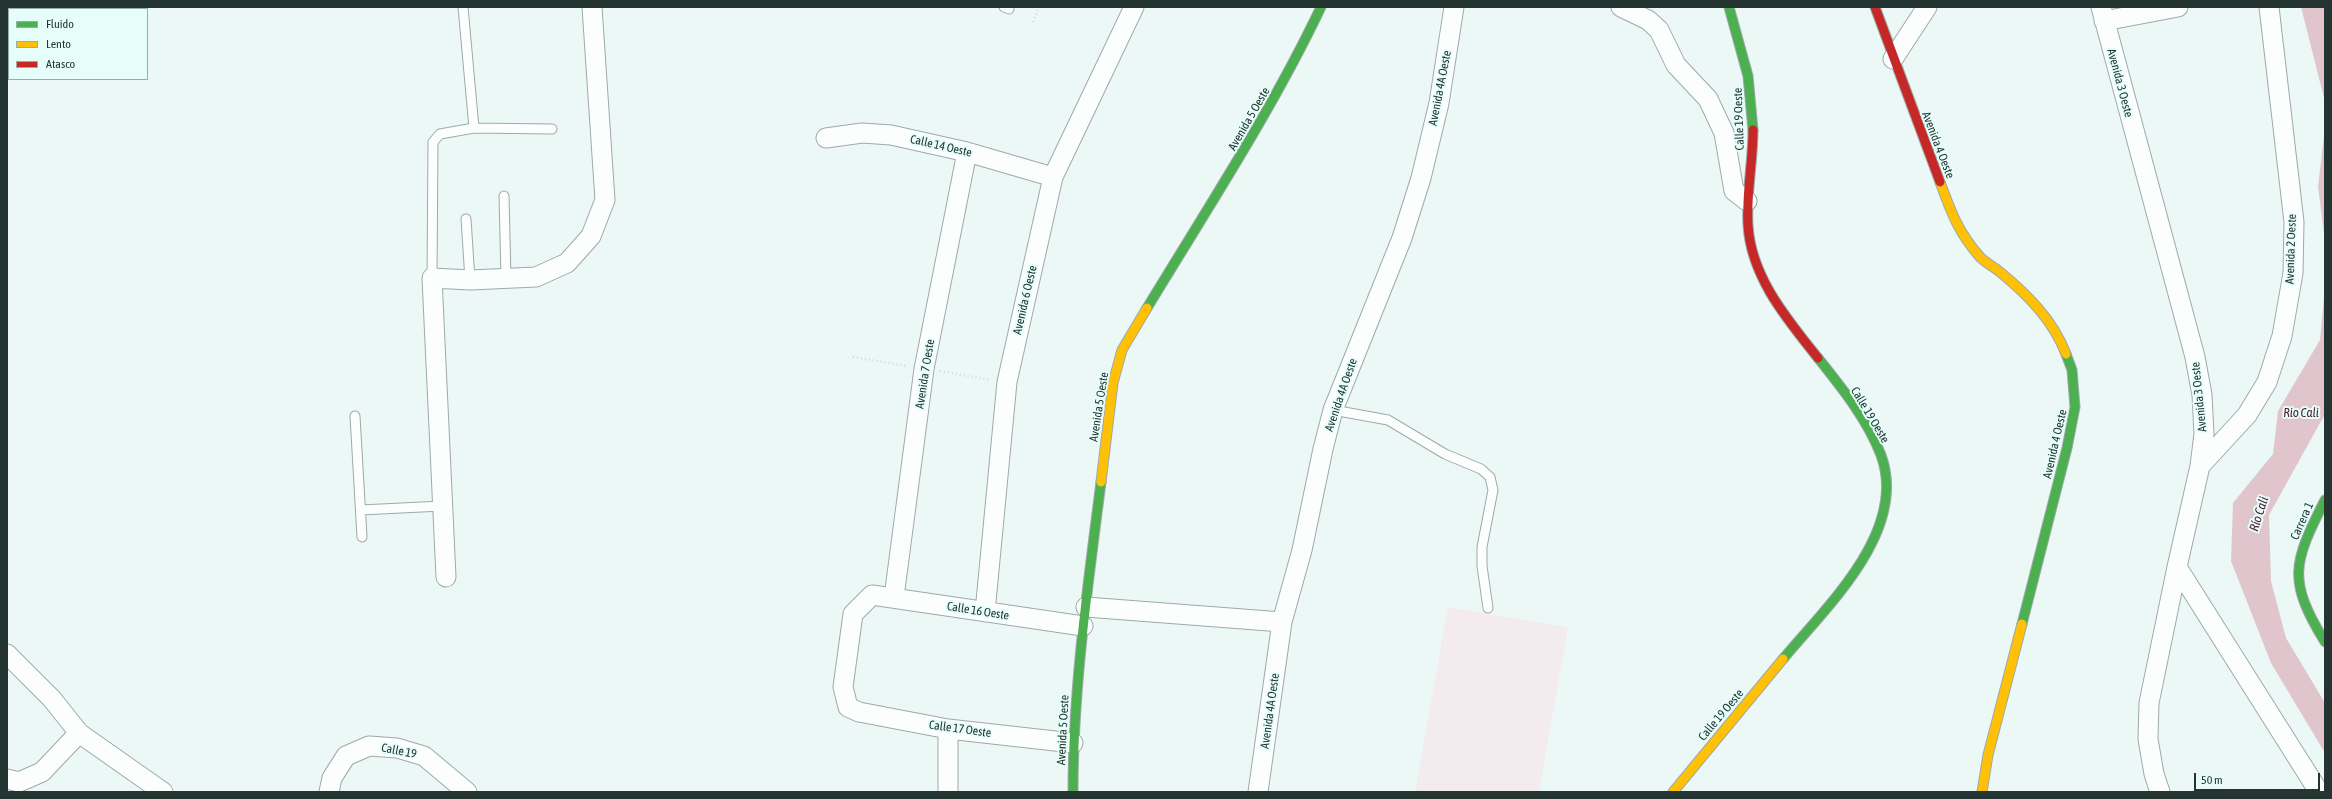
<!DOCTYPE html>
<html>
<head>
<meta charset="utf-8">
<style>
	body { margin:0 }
	#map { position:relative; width:2332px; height:799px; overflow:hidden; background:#ecf8f6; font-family:"Asap Condensed",sans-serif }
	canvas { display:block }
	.frame { position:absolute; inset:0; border:8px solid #243431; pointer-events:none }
	.legend { position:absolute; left:8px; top:8px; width:140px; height:72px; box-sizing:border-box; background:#e6fefa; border:1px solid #98adaa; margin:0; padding:5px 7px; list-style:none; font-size:12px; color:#243431 }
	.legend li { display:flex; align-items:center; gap:8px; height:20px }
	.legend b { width:20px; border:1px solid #98adaa }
	.scale { position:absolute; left:2194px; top:773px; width:126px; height:18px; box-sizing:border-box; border:2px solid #243431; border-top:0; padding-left:5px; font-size:12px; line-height:14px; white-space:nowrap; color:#243431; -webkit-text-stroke:3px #e6fefa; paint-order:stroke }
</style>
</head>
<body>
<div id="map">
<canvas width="2332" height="799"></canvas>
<div class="frame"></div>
<ul class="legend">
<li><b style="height:5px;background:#4caf50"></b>Fluido</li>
<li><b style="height:5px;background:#ffc107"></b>Lento</li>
<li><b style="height:5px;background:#c62828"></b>Atasco</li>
</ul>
<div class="scale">50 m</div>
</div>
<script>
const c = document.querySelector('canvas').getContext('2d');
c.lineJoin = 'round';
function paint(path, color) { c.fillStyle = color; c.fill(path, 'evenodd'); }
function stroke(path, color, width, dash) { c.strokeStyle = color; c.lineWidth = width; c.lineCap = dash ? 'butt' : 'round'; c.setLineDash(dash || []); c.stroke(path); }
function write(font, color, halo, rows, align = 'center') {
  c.font = font + ' "Asap Condensed",sans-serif'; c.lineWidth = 4; c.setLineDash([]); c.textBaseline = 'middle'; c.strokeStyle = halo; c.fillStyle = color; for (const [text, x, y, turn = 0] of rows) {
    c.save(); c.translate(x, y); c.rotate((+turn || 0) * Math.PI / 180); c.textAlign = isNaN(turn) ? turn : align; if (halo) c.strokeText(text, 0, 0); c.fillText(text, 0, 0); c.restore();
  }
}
paint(new Path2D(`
	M1448,607L1568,627L1539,792H1415Z`), '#f4ebee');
paint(new Path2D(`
	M2301,7H2325V102Z
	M2325,127V241L2318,187Z
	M2325,287V414L2269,515L2271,581L2286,638L2325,703V753L2271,663L2231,561L2233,503L2273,454L2278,411L2320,340Z`), '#e0c5cd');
const lane = new Path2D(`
	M463,7L474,128
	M1004,7L1009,9
	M504,196L506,278
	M466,219L470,280
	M432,278L433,142L440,134L474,128L552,129
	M1333,410L1388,420L1445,454L1481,469L1490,477L1493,490L1482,547V566L1488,608
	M355,416L362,537
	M361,510L442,506`);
const street = new Path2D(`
	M1621,7L1648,20L1659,30L1676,65L1708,99L1724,133L1734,191L1747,201
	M2101,7L2195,357L2202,395L2204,434L2200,466L2177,567L2149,703L2148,739L2154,774L2160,792
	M2104,21L2178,7
	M1893,59L1927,7
	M826,138L862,133L891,135L967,152L1053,177
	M2200,466L2247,415L2267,382L2282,336L2293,273L2294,222L2269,7
	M2177,567L2319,792
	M446,577L432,278L470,280L536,277L567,263L591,236L605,200L592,7
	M894,597L924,369L967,152
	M1086,607L1282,622
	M985,612L1007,382L1053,177L1134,7
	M7,654L52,699L79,733L163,792
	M948,729V792
	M1073,743L948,729L859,712L848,707L843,687L853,614L872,595L1083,626
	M7,779L19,782L42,772L79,733
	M329,792L332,778L346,756L369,746L397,748L424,756L467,792
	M1258,792L1282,622L1302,550L1323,449L1333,410L1402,238L1421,178L1439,103L1454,7`);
const fast = new Path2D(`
	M1729,7L1748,76L1753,130
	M1147,308C1207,209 1271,112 1321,7
	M2325,500C2293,563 2287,580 2325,642
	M2022,624L2067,448L2075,407L2072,370L2066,354
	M1783,659C1826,607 1909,531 1881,455C1867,419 1842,388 1818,358
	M1073,792C1073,688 1088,585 1101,482`);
const slow = new Path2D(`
	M1940,182C1951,212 1958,232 1980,257C1986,263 1994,267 2000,272C2028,295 2053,320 2066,354
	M1101,482L1113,383L1122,350L1147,308
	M1673,792L1783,659
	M1982,792L1988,755L2022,624`);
const jam = new Path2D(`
	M1875,7L1940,182
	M1753,130C1753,162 1746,194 1748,225C1751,277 1787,319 1818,358`);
stroke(lane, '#9daaa8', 11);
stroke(street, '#9daaa8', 21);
stroke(fast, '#9daaa8', 11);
stroke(slow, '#9daaa8', 11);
stroke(jam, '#9daaa8', 11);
stroke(new Path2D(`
	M1033,22L1039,7
	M853,357L907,366
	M940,371L990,380`), '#d3d7d7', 2.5, [1, 3]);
stroke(lane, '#fcfefe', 9);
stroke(street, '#fcfefe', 19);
stroke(fast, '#4caf50', 9);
stroke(slow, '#ffc107', 9);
stroke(jam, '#c62828', 9);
write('12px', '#243431', '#e6fefa', [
	["Avenida 3 Oeste",2120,83,75],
	["Avenida 4A Oeste",1440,88,-79],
	["Avenida 5 Oeste",1249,119,-60],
	["Calle 19 Oeste",1739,119,-92],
	["Avenida 4 Oeste",1938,145,69],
	["Calle 14 Oeste",941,146,13],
	["Avenida 2 Oeste",2291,249,-88],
	["Avenida 6 Oeste",1025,300,-77],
	["Avenida 7 Oeste",925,374,-81],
	["Avenida 4A Oeste",1341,395,-71],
	["Avenida 3 Oeste",2199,397,-96],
	["Avenida 5 Oeste",1099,407,-81],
	["Calle 19 Oeste",1870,415,59],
	["Avenida 4 Oeste",2055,444,-77],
	["Carrera 1",2302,521,-66],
	["Calle 16 Oeste",978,611,9],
	["Avenida 4A Oeste",1270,711,-82],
	["Calle 19 Oeste",1721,715,-50],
	["Calle 17 Oeste",960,729,8],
	["Avenida 5 Oeste",1063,730,-87],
	["Calle 19",399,751,11]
]);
write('italic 13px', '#4f192e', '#e6fefa', [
	["Rio Cali",2301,413],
	["Río Cali",2259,514,-72]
]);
</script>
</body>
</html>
